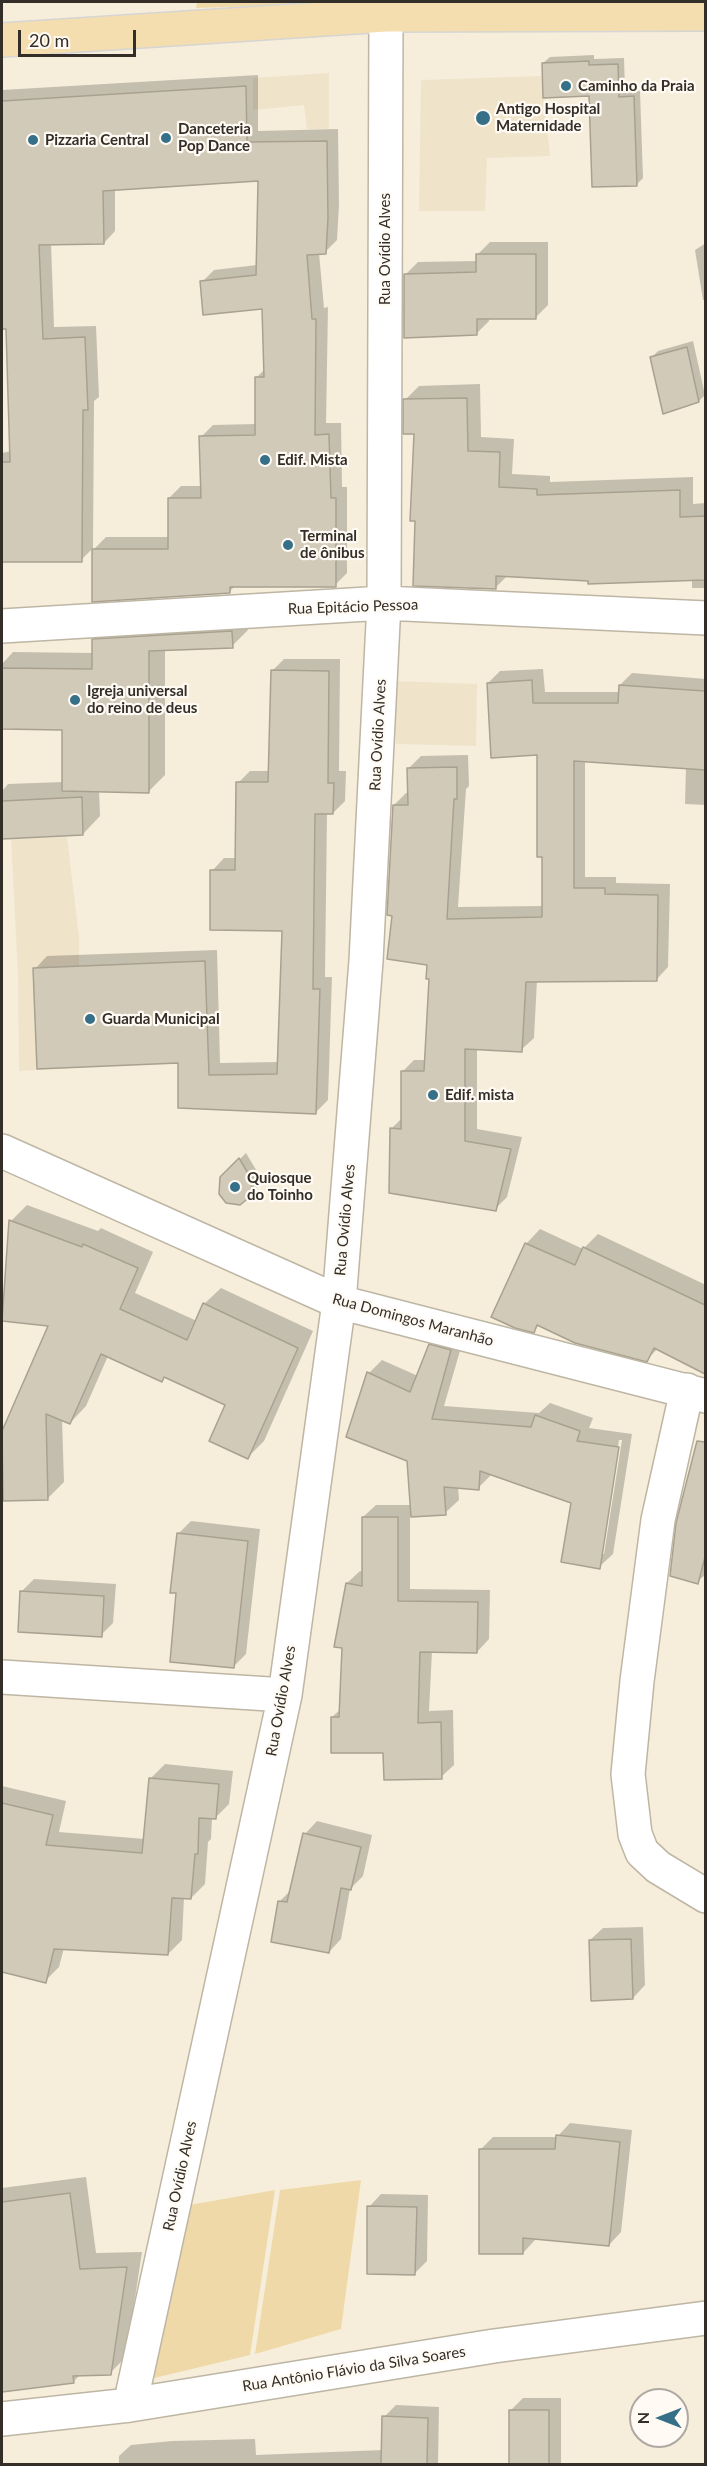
<!DOCTYPE html>
<html>
<head>
<meta charset="utf-8">
<style>
	body { margin:0 }
	#map { position:relative; width:707px; height:2466px; overflow:hidden; background:#f6eedb; font-family:Lato,sans-serif }
	canvas { display:block }
	.frame { position:absolute; inset:0; border:3px solid #332f28; pointer-events:none }
	.north { position:absolute; left:629px; top:2388px; width:60px; height:60px; box-sizing:border-box; background:#fffbf4; border:2px solid #ada9a2; border-radius:50%; rotate:270deg; font-size:16px; font-weight:700; line-height:24px; text-align:center; color:#332f28 }
	.north::after { content:''; display:block; margin:auto; width:21px; height:27px; background:#356f88; clip-path:polygon(50% 0,100% 100%,50% 72%,0 100%) }
	.scale { position:absolute; left:18px; top:30px; width:118px; height:27px; box-sizing:border-box; border:3px solid #332f28; border-top:0; padding-left:8px; font-size:18px; line-height:21px; white-space:nowrap; color:#332f28; -webkit-text-stroke:4px #fffbf4; paint-order:stroke }
</style>
</head>
<body>
<div id="map">
<canvas width="707" height="2466"></canvas>
<div class="frame"></div>
<div class="north">N</div>
<div class="scale">20 m</div>
</div>
<script>
const c = document.querySelector('canvas').getContext('2d');
c.lineJoin = 'round';
function paint(path, color) { c.fillStyle = color; c.fill(path, 'evenodd'); }
function stroke(path, color, width, dash) { c.strokeStyle = color; c.lineWidth = width; c.lineCap = dash ? 'butt' : 'round'; c.setLineDash(dash || []); c.stroke(path); }
function write(font, color, halo, rows, align = 'center') {
  c.font = font + ' Lato,sans-serif'; c.lineWidth = 4.5; c.setLineDash([]); c.textBaseline = 'middle'; c.strokeStyle = halo; c.fillStyle = color; for (const [text, x, y, turn = 0] of rows) {
    c.save(); c.translate(x, y); c.rotate((+turn || 0) * Math.PI / 180); c.textAlign = isNaN(turn) ? turn : align; if (halo) c.strokeText(text, 0, 0); c.fillText(text, 0, 0); c.restore();
  }
}
paint(new Path2D(`
	M329,73V129H307L304,105L253,110V78Z
	M542,76L550,156L487,158L485,211H419L421,80Z
	M394,681L477,684L476,746L396,744Z
	M67,837L79,937V972L166,1063L19,1071L18,974L11,839Z`), '#efe3ca');
paint(new Path2D(`
	M197,2H293V5L196,8Z
	M361,2180L341,2329L255,2354L280,2190Z
	M275,2190L250,2355L142,2381L178,2207Z`), '#efd9a9');
paint(new Path2D(`
	M594,55V59L624,58L625,91H640L643,178L637,184L590,94L543,63L550,57Z
	M258,75V131L338,129L339,205L337,240L325,252L319,253L324,308L328,307L326,423H341L342,487H347V573L335,585H236L229,592L94,549L106,537H169V498L181,486H202L201,437L213,425L256,424L257,377L265,369L263,308L202,282L214,270L257,265L260,180L115,188V231L104,243H51L54,327L96,326L99,397L94,401L93,548L81,560H2V453L11,451L7,328H2V90Z
	M490,242H548V305L536,317H489V321L477,333L405,275L418,262L478,261V254Z
	M706,243V300H703L695,250Z
	M693,341L705,395L699,401L652,357L658,351Z
	M480,384L481,437L514,439L512,474L550,476V482L693,477V504L706,503V588H692V579H589L508,575L495,588L415,433L405,400L419,386Z
	M247,615L248,630L232,646L165,649V775L149,791L99,790L100,816L83,834L2,838V791L8,784L63,782L64,729L2,728V664L13,652L94,653V640L110,624Z
	M284,659H340L339,771H346L345,801L333,813H327L325,977H332L328,1100L316,1112L179,1106L180,1062L35,969L47,956L217,950L220,1063L279,1062L284,930L212,871L224,858H236L238,783L250,771H270L272,671Z
	M543,669L545,692H620V685L632,673L706,679V805L685,804L686,767L585,760V877H616V883L670,884L668,967L656,980H537L534,1038L521,1050L477,1048V1129L522,1137L507,1197L495,1209L391,1192L392,1128L402,1118V1072L414,1060H426L431,978L429,964L394,914V805L406,793H409V768L421,756L468,755L469,786L466,789L458,907L544,906L539,754L488,683L500,671Z
	M246,1153L258,1173L257,1188L250,1195L222,1177Z
	M27,1205L98,1231L101,1228L153,1252L135,1293L197,1321L204,1304L221,1288L313,1331L264,1441L248,1457L227,1404L166,1376L161,1380L108,1356L86,1406L70,1423L62,1419L64,1482L48,1498L4,1499L2,1435L50,1324L2,1320L11,1221Z
	M540,1229L583,1249L598,1234L706,1285V1372L658,1348L647,1360L540,1324L533,1331L526,1244Z
	M443,1332L464,1337L444,1406L539,1413L550,1403L593,1418L589,1428L632,1434L613,1554L599,1567L573,1502L492,1474L478,1488L458,1487L459,1500L445,1513L410,1515V1589L490,1590L489,1639L477,1652L432,1651L429,1711L453,1710L454,1765L441,1777L385,1751L332,1717L341,1709L347,1583L360,1571L363,1572V1517L376,1505H411L409,1460L369,1373L382,1360L418,1376L430,1345ZM619,1440H622L604,1554H601Z
	M697,1481L706,1484V1574L697,1582Z
	M191,1521L260,1529L246,1654L234,1666L177,1592L178,1534Z
	M34,1579L116,1584L113,1623L101,1635L22,1591Z
	M165,1764L233,1771L229,1804L215,1818H212L211,1839L208,1842L205,1884L191,1898L184,1897L182,1940L168,1954L64,1948L59,1967L45,1981L2,1971V1786L66,1801L59,1832L145,1839L151,1778Z
	M317,1821L372,1835L363,1876L350,1889L341,1939L329,1952L280,1901L291,1890L305,1834Z
	M643,1927L645,1985L633,1998L590,1940L603,1928Z
	M570,2123L632,2130L621,2232L609,2245L535,2237V2240L523,2253L480,2150L493,2137H557Z
	M86,2177L96,2253L142,2252L126,2357L110,2373L81,2374L73,2382L2,2390V2188Z
	M381,2194L428,2195L427,2261L415,2273L369,2207Z
	M523,2398H561V2464H510V2411Z
	M396,2405L439,2407L438,2464H119V2456L131,2445L172,2441L255,2439L256,2455L383,2450L384,2417Z
	M41,2463V2464H13Z`), '#0003');
const building = new Path2D(`
	M589,61V65L618,64L619,97L634,96L637,186L592,187L589,96L543,98L542,63Z
	M246,86L247,142L327,141L328,218L326,254L307,255L312,319H316L315,435L329,434L331,498H336V587H230V593L92,602V549H168V498H201L199,436L255,435V377H264L262,309L203,315L200,281L256,275L258,181L103,191L104,244L39,245L43,339L85,337L88,410H83L82,562H2V462H10L6,329H2V101Z
	M476,254H536V319H477V335L404,338V274L476,272Z
	M687,347L699,402L663,414L650,357Z
	M467,398L468,451L500,452L499,487L537,489V495L680,490V517L705,516V580L588,584V581L496,576V589L413,586L415,521H410L414,434H403V399Z
	M232,631L233,648L149,651V793L62,791V730L2,729V668L92,669V639Z
	M271,670L329,671L328,783H334L333,814H315L313,989H320L316,1114L178,1108V1063L37,1069L33,968L205,961L209,1075L277,1074L282,931L210,930V870H235L236,782H268Z
	M532,680L533,703H618L619,685L705,691V770L574,761V888H605V894L658,895L657,981L526,982L522,1052L465,1049V1141L511,1149L496,1211L389,1193L390,1128L401,1129V1071H424L429,979H426L427,965L387,959L392,916L387,915L393,805H408L407,768L457,767V799H454L447,919L542,917V857H537V755L491,758L487,683Z
	M82,797L83,835L2,839V801Z
	M239,1158L252,1180L251,1196L240,1205L226,1203L219,1194L220,1177Z
	M9,1220L82,1247L83,1244L138,1268L120,1309L187,1340L203,1303L298,1348L248,1459L209,1441L225,1405L164,1377L162,1382L101,1354L70,1424L46,1414L48,1500L3,1501L2,1431L48,1326L2,1321Z
	M525,1243L575,1265L583,1247L705,1305V1374L654,1348L647,1362L575,1343L537,1325L534,1333L515,1328L491,1317Z
	M429,1344L451,1350L432,1419L531,1427L535,1415L580,1431L577,1441L619,1447L600,1569L561,1562L571,1503L480,1471L479,1490L444,1487L446,1515L411,1517L407,1461L346,1437L367,1372L410,1392Z
	M697,1441L705,1442V1557L698,1584L670,1576L676,1523Z
	M362,1517H398V1601L478,1602L477,1653L420,1652L418,1723L441,1722L442,1779L384,1780L383,1753H331V1717H339L342,1648L334,1647L346,1583L362,1586Z
	M177,1533L248,1541L234,1668L170,1662L176,1593H170Z
	M20,1591L104,1596L102,1637L18,1632Z
	M149,1778L219,1784L216,1819L199,1818L198,1854H195L191,1899L172,1898L168,1955L54,1949L46,1983L2,1972V1803L53,1815L46,1845L142,1853Z
	M303,1833L361,1847L351,1890L341,1888L329,1953L271,1942L278,1901L287,1902Z
	M631,1939L633,1999L591,2001L589,1940Z
	M556,2135L620,2142L609,2246L523,2238V2254H479V2149H555Z
	M70,2193L80,2269L127,2267L111,2375L73,2376L74,2383L2,2392V2202Z
	M367,2206L417,2207L415,2275L367,2274Z
	M509,2410H549V2464H509Z
	M382,2416L428,2418L427,2464H381Z`);
paint(building, '#d2cab8');
stroke(building, '#a9a190', 1.5);
const street = new Path2D(`
	M2,626L384,603L706,618
	M2,1151L339,1302L706,1396
	M687,1390L658,1520L637,1681L628,1774L635,1834L642,1852L658,1867L706,1896
	M2,1677L285,1695
	M130,2405L285,1695L339,1302L366,961L384,603L386,15
	M2,2419L130,2405L494,2346L706,2318`);
const primary = new Path2D(`
	M2,40L386,15L706,14`);
stroke(street, '#beb6a4', 36);
stroke(primary, '#d6d5d4', 36);
stroke(street, '#fff', 33);
stroke(primary, '#f4deaf', 33);
for (const [x, y, r, color] of [
	[566,86,6,"#356f88"],
	[483,118,8,"#356f88"],
	[166,138,6,"#356f88"],
	[33,140,6,"#356f88"],
	[265,460,6,"#356f88"],
	[288,545,6,"#356f88"],
	[75,700,6,"#356f88"],
	[90,1019,6,"#356f88"],
	[433,1095,6,"#356f88"],
	[235,1187,6,"#356f88"]
]) { const dot = new Path2D(); dot.arc(x, y, r, 0, 2 * Math.PI); c.fillStyle = color; c.fill(dot); stroke(dot, '#fffbf4', 2); }
write('bold 15px', '#332f28', '#fffbf4', [
	["Caminho da Praia",578,86],
	["Antigo Hospital",496,109],
	["Maternidade",496,126],
	["Danceteria",178,129],
	["Pop Dance",178,146],
	["Pizzaria Central",45,140],
	["Edif. Mista",277,460],
	["Terminal",300,536],
	["de ônibus",300,553],
	["Igreja universal",87,691],
	["do reino de deus",87,708],
	["Guarda Municipal",102,1019],
	["Edif. mista",445,1095],
	["Quiosque",247,1178],
	["do Toinho",247,1195]
], 'left');
write('15px', '#332f28', '#fffbf4', [
	["Rua Ovídio Alves",385,249,-90],
	["Rua Epitácio Pessoa",353,607,-2],
	["Rua Ovídio Alves",378,735,-87],
	["Rua Ovídio Alves",345,1220,-85],
	["Rua Domingos Maranhão",413,1320,15],
	["Rua Ovídio Alves",281,1701,-80],
	["Rua Ovídio Alves",180,2176,-78],
	["Rua Antônio Flávio da Silva Soares",354,2369,-9]
]);
</script>
</body>
</html>
